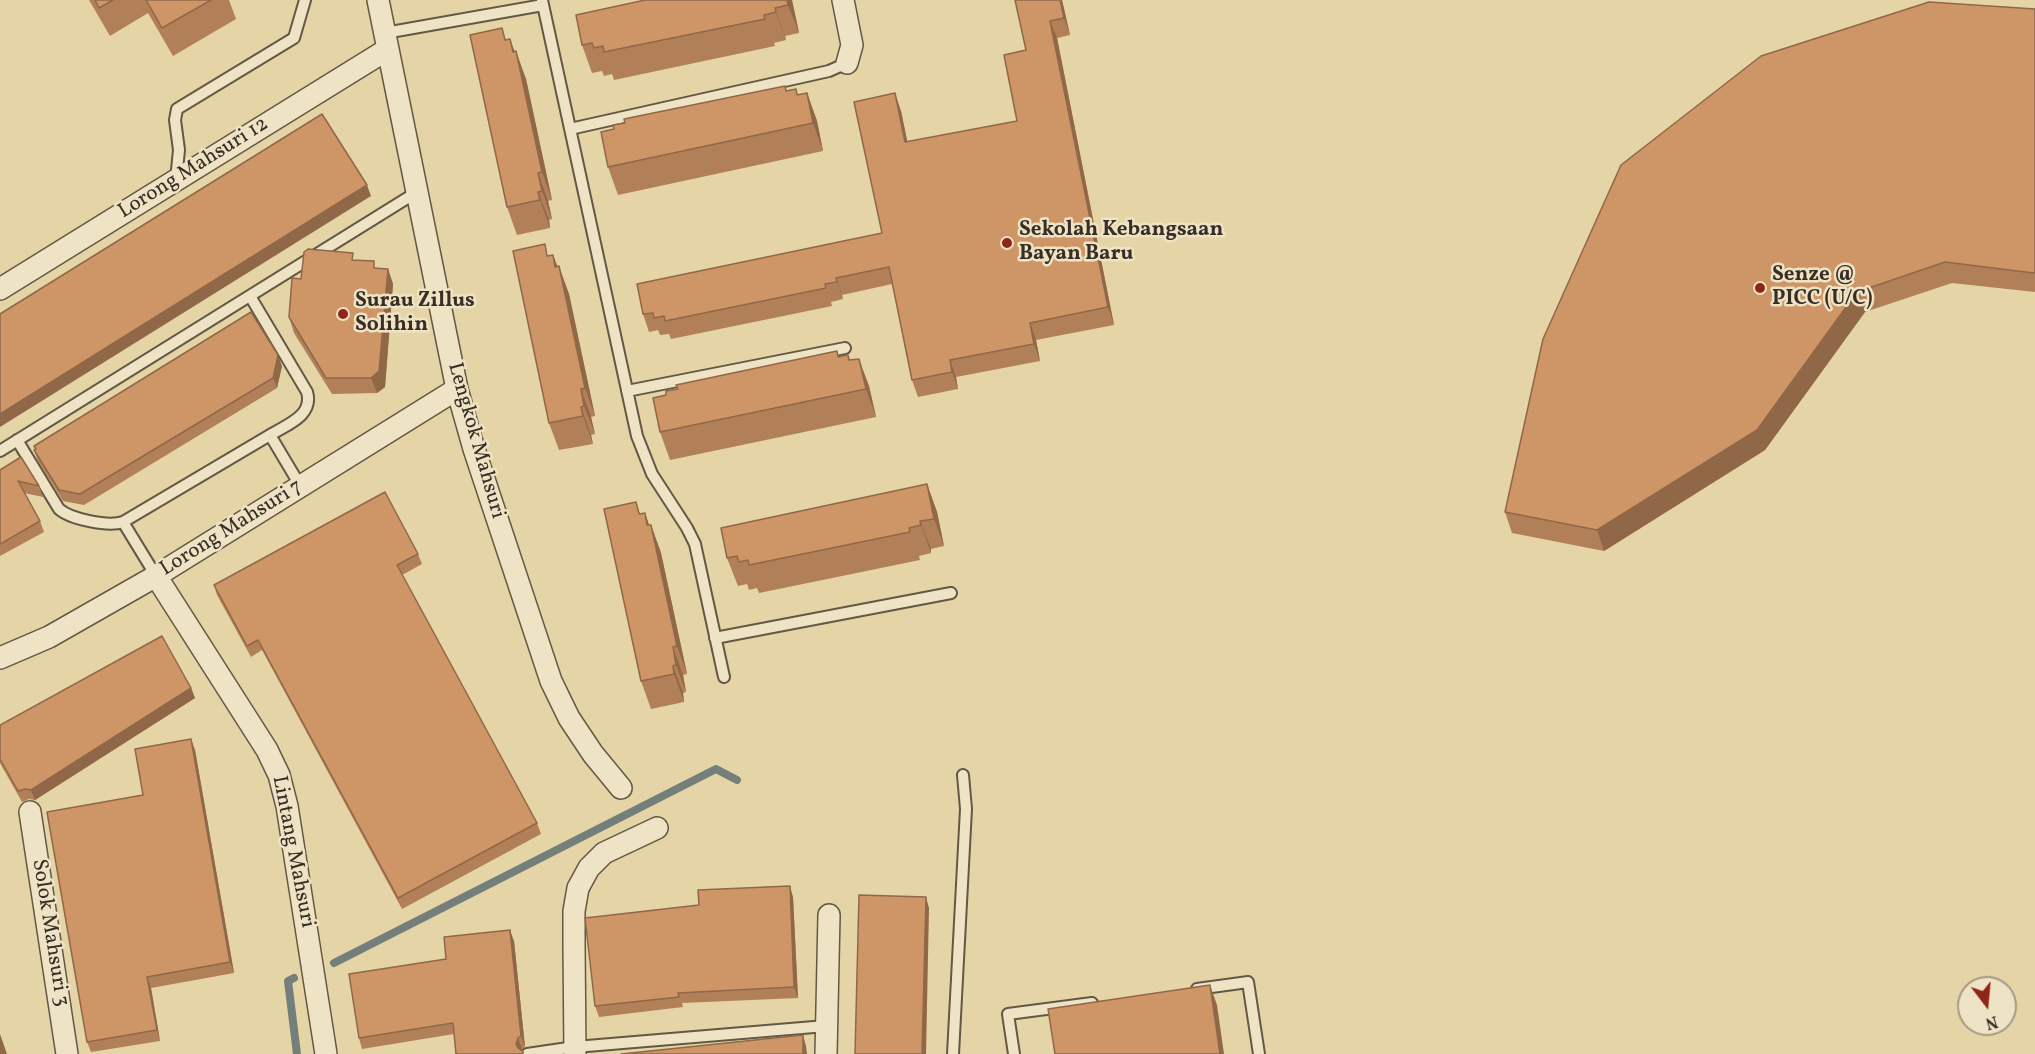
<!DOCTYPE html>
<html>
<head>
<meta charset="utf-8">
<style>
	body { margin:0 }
	#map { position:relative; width:2035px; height:1054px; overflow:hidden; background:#e5d4a5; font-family:Vollkorn,serif }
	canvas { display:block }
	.north { position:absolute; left:1957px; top:976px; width:60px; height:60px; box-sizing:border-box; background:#eee3c4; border:2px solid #a59b85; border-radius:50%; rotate:164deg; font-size:16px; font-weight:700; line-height:24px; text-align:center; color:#382e26 }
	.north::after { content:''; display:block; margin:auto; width:21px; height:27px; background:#8f2418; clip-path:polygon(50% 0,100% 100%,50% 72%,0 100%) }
</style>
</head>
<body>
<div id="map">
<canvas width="2035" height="1054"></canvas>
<div class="north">N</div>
</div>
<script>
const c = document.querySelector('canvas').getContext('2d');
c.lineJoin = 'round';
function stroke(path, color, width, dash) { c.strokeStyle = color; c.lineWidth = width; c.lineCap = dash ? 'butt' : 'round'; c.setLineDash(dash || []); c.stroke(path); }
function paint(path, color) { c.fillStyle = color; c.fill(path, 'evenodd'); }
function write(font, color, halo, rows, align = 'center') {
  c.font = font + ' Vollkorn,serif'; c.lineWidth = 5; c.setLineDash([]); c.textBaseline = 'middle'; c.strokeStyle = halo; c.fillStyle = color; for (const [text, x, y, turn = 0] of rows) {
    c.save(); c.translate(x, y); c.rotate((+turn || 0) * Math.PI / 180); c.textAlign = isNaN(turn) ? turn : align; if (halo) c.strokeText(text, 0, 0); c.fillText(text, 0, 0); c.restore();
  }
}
stroke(new Path2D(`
	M334,963L716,769L737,780
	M294,978L288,981L297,1054`), '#747f7b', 8);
const service = new Path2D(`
	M542,0L637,436L652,474L687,528L695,544L724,677
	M385,33L543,5
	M570,129L829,71L847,63
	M176,180L179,150L175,120L177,109L294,38L305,0
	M250,296L307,392C314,416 286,425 270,435
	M627,391L845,348
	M17,440L59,509C70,519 108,527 123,522
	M0,451L417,192
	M156,576L123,522L270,435L301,487
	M715,638L951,593
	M1197,989L1248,982L1259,1054
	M527,1054L575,1047L826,1026
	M953,1054L966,809L963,775
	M1014,1054L1008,1014L1092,1003`);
const minor = new Path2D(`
	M378,0L457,389L474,449L551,681L569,718L593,754L621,788
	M843,0L852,45L847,63
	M0,289L388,49
	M156,576L267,750L279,775L287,806L326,1054
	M0,658L49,637L156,576L457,389
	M30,812L67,1054
	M575,1054L574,945V911L578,888L589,868L604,853L657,828
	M826,1054L829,915`);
stroke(service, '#635846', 14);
stroke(minor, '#635846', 24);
stroke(service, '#eee3c4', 10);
stroke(minor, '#eee3c4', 21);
paint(new Path2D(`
	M89,0H229L236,19L173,56L148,13L110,36Z
	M792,0L799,33L785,36L786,40L774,43L775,46L614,80L612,74L604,76L602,71L592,73L582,45Z
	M1062,0L1070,35L1057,38L1114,325L1036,340L1040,361L956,377L958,389L918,397L912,380L892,284L842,295L843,299L831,302L832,306L671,339L669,334L660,335L658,330L649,332L643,314L882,233L901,111L907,142L1017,121L1026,50Z
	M2035,9V292L1952,283L1865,312L1765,450L1604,551L1512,533L1505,512Z
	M507,40L514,51L526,79L552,200L548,201L552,219L549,220L550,228L517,235L507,207Z
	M796,89L798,95L807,93L817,121L823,151L618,195L608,167L787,91Z
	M549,255H553L569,294L595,416L591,417L595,434L591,435L593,444L559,450L549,423Z
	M355,260L376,268L388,269L393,284L385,387L377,393L332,394L294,333L289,317L301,279Z
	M837,351L839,357L850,360L869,386L876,417L670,460L660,432Z
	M282,366L277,388L84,505L63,501L38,461L34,450L35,449L34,446Z
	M0,470L39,486L43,497L24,493L40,521L44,532L0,556Z
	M927,484L937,512L944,546L931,549V553L919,556L920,560L759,593L757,588L749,590L747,584L738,586L727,558Z
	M636,502L640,514L645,513L649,525H651L661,553L687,674L683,675L686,692L683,693L684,702L651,709L641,681Z
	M418,554L422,564L402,575L537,823L541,834L402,909L262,650L251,657L217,595L214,585Z
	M191,688L195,698L35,800L29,799L22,802L0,763V725Z
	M195,750L234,973L151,988L160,1041L91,1052L87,1042L143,795Z
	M793,897L798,998L682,1003L683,1007L599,1017L595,1006Z
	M514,941L525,1047L522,1049L521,1050L454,1034L362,1049L359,1038L446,959Z`), '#b18059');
paint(new Path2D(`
	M787,0H792L799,33L788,5Z
	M1060,0H1062L1070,35L1064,18Z
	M775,8L785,36L786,40L776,12Z
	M1050,21L1057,38L1114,325L1108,307Z
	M510,39L519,63L516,51L526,79L552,200L542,172Z
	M807,93L817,121L823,151L813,123Z
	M895,93L901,111L911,159L905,142Z
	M538,173L548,201L552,219L542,191Z
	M367,185L371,196L0,427V414Z
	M538,192L549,220L550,228L540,200Z
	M553,255L563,282L559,266L569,294L595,416L585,388Z
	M388,269L393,284L385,387L377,393L371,378Z
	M836,278L842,295L843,299L837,282Z
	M1857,292L1865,312L1765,450L1604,551L1597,530Z
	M1030,323L1036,340L1040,361L1034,344Z
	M278,355L282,366L277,388L273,378Z
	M859,359L869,386L876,417L866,389Z
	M950,360L956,377L958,389L952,372Z
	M581,389L591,417L595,434L584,406Z
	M581,407L591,435L593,444L583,416Z
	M927,484L937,512L944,546L934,519Z
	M645,513L653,537L651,525L661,553L687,674L677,646L647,525Z
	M920,521L931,549V553L921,525Z
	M673,647L683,675L686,692L676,665Z
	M673,666L683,693L684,702L674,674Z
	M191,688L195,698L35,800L31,790Z
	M191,739L195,750L234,973L230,962Z
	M790,886L793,897L798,998L794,987Z
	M926,897L929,908L926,1054H922Z
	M510,930L514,941L525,1047L521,1036Z
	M147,977L151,988L160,1041L157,1030Z
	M1210,985L1217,1005L1224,1054H1220Z
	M0,1034L7,1054H0Z
	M803,1035L806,1046L807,1054H803Z
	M518,1038L522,1049L520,1054L516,1044Z`), '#906848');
const building = new Path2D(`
	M95,0H113L99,8Z
	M146,0H211L162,28Z
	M645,0H787L788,5L775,8L776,12L764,15L765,19L604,52L603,46L594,48L592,43L582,45L576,15Z
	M1015,0H1060L1064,18L1050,21L1108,307L1030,323L1034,344L950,360L952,372L912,380L889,267L836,278L837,282L825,284L826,288L665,321L664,316L654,318L653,313L643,314L637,284L882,233L854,102L895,93L905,142L1017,121L1004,55L1026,50Z
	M1929,2L2035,9V272L2034,273L1945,262L1857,292L1757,430L1597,530L1505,512L1543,339L1621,165L1761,56Z
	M502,28L505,40L510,39L513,52L516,51L542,172L538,173L542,191L538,192L540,200L507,207L470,35Z
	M785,86L786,91L796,89L797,95L807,93L813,123L608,167L601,132L614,129L613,125L625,123L624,119Z
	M322,114L367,185L0,414V314Z
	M545,244L547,256L553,255L555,267L559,266L585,388L581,389L584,406L581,407L583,416L549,423L513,251Z
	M308,249L353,253L352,260L374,261V268L388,269L379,371L371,378H326L289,317L292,278L301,279L304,252Z
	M251,312L278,355L273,378L80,494L59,490L34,450L36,449L34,446Z
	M837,351L838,357L848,355L849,360L859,359L866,389L660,432L653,398L666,395V391L678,389L676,385Z
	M21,457L39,486L18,481L40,521L0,544V470Z
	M927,484L934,519L920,521L921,525L909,528L910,532L749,565L748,560L739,562L737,556L727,558L721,528Z
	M385,492L418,554L397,565L537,823L398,898L258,640L247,646L214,585Z
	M636,502L639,514L645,513L647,525H651L677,646L673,647L676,665L673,666L674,674L641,681L604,509Z
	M162,636L191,688L31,790L25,789L18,791L0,759V725Z
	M191,739L230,962L147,977L157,1030L87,1042L47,812L143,795L135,749Z
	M790,886L794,987L678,993L679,997L595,1006L585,918L699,905L698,890Z
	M859,895L926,897L922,1054H855Z
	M510,930L521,1036L518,1038L516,1044L518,1048L523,1051V1054H456L453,1023L359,1038L349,974L446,959L444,937Z
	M1210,985L1220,1054H1055L1048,1009Z
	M803,1035V1054H621Z`);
paint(building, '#ce9567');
stroke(building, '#906848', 1.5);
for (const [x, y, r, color] of [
	[1007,243,6,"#8f2418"],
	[1760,288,6,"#8f2418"],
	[343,314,6,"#8f2418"]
]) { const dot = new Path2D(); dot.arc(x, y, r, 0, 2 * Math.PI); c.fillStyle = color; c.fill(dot); stroke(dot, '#eee3c4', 2); }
write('21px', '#382e26', '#eee3c4', [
	["Lorong Mahsuri 12",194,169,-32],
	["Lengkok Mahsuri",475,441,74],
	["Lorong Mahsuri 7",232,529,-32],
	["Lintang Mahsuri",292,852,79],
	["Solok Mahsuri 3",49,933,81]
]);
write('bold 21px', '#382e26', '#eee3c4', [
	["Sekolah Kebangsaan",1019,231],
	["Bayan Baru",1019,255],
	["Senze @",1772,276],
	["PICC (U/C)",1772,300],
	["Surau Zillus",355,302],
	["Solihin",355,326]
], 'left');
</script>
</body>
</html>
